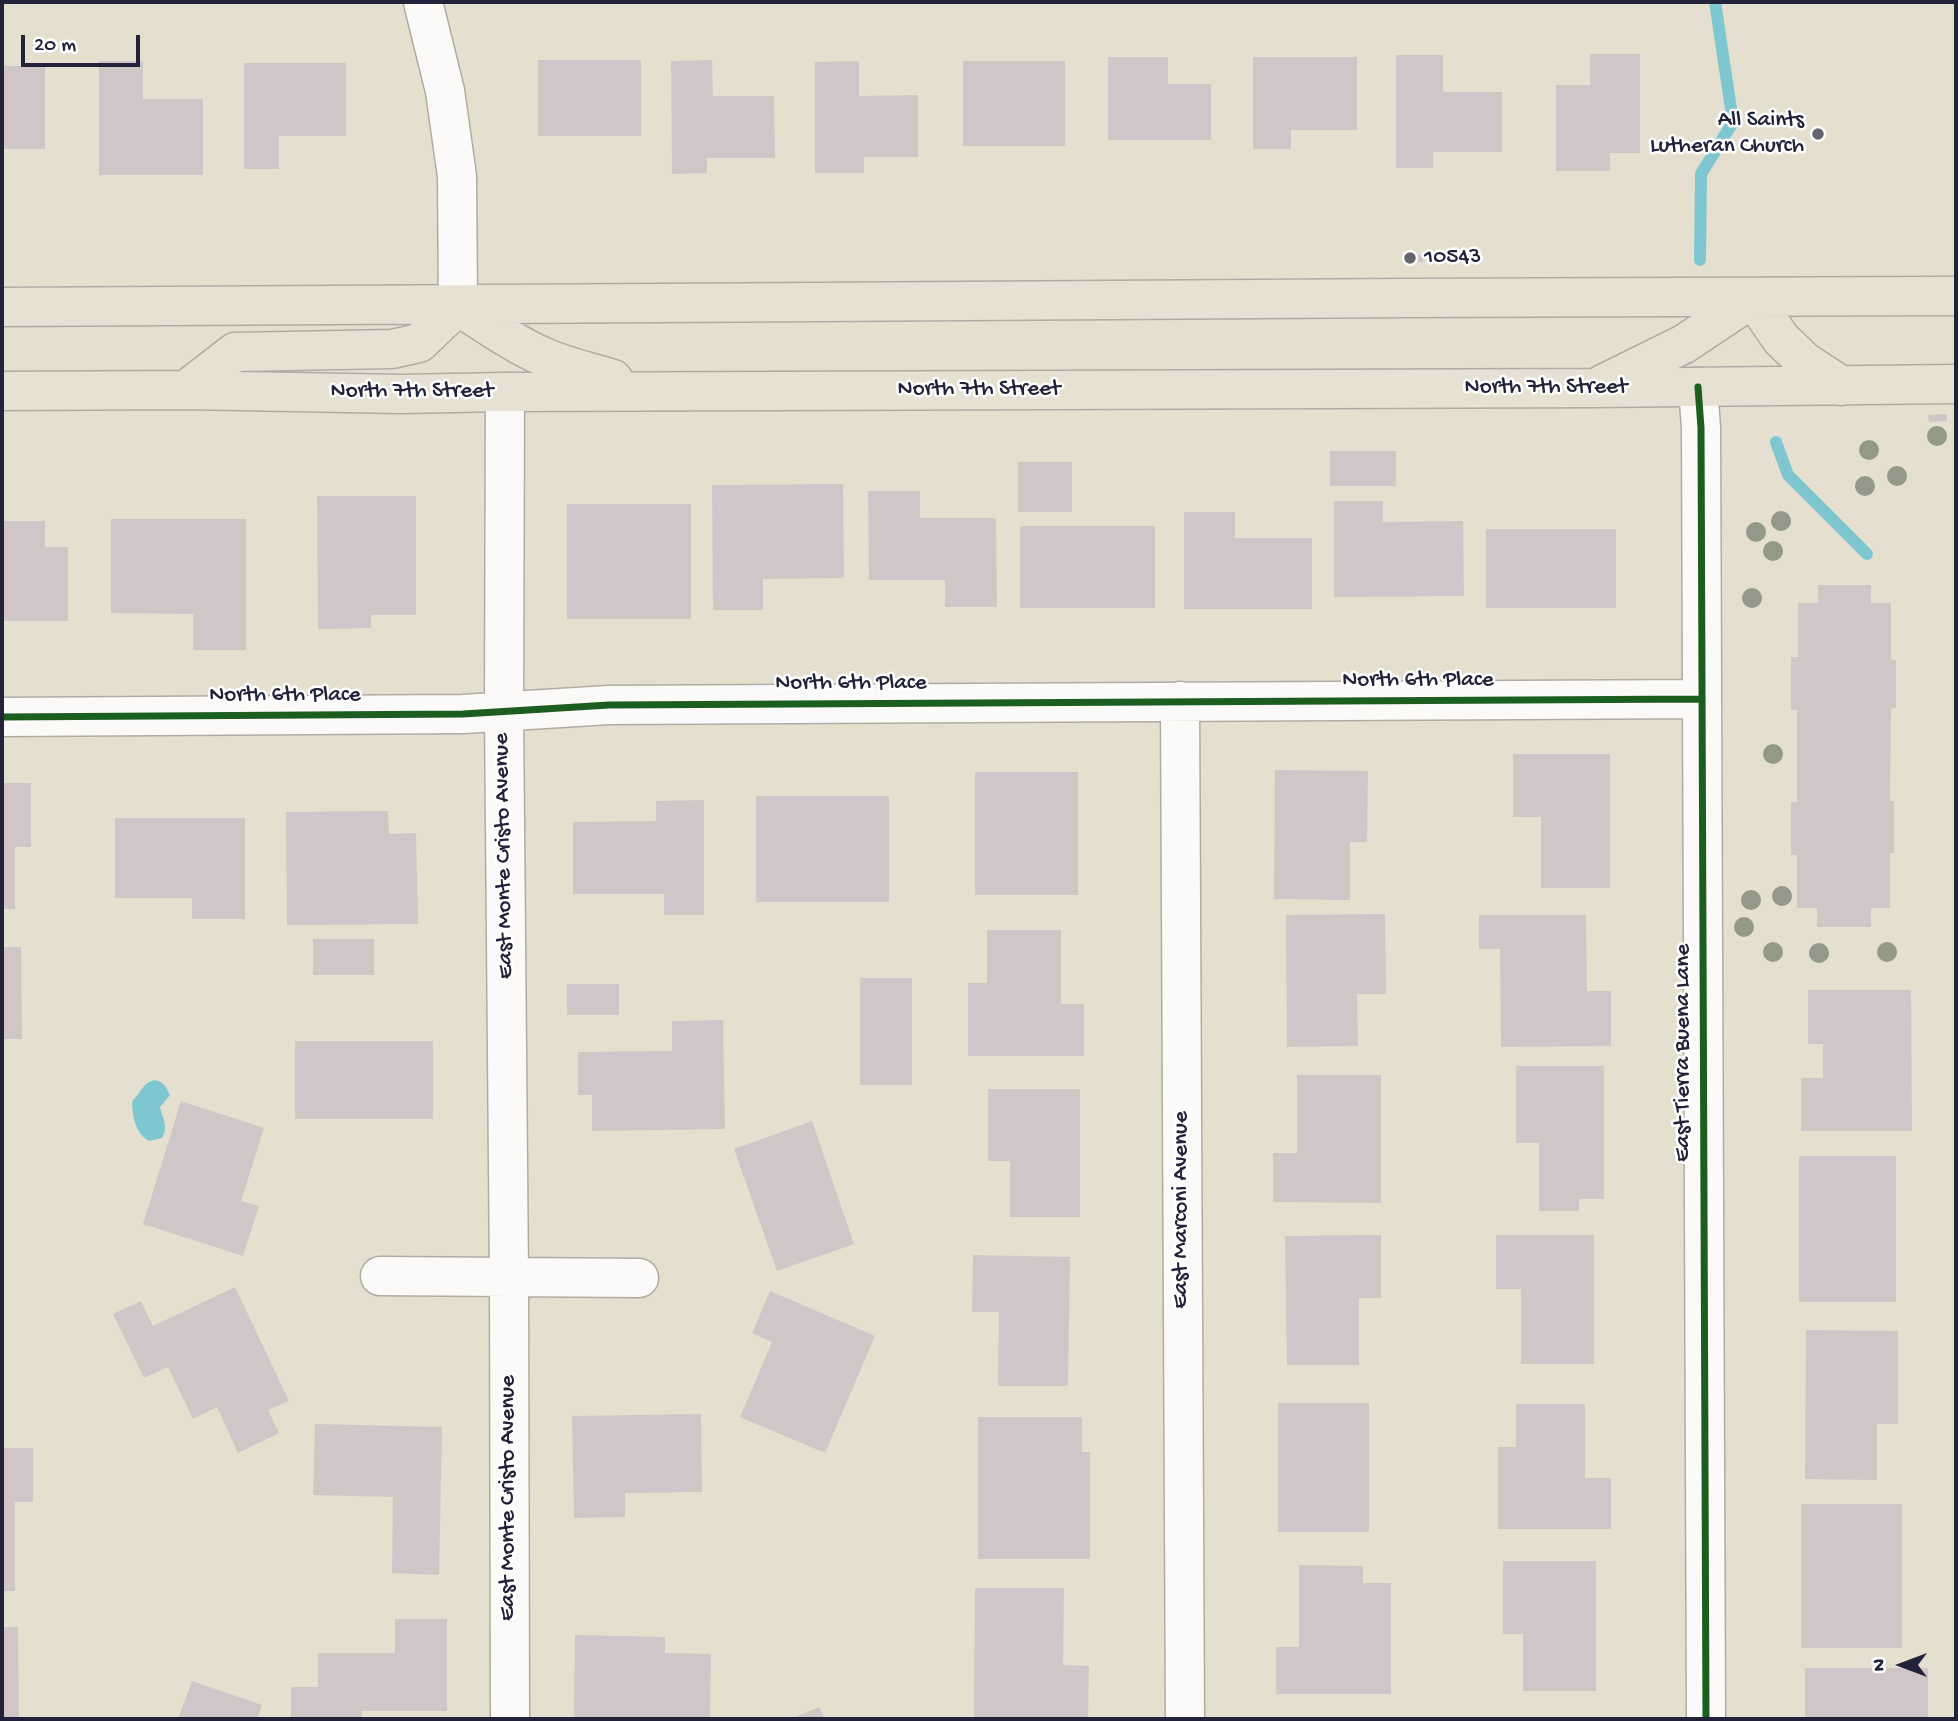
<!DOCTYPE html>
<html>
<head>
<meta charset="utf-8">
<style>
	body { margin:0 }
	#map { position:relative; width:1958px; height:1721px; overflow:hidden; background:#e5dfcf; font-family:"Gochi Hand",sans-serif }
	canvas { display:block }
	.frame { position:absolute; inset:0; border:4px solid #22223b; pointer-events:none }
	.north { position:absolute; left:1867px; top:1630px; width:70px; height:70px; -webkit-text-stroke:5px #fff; paint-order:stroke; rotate:270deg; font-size:19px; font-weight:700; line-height:28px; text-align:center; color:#22223b }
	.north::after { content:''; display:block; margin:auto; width:24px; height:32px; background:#22223b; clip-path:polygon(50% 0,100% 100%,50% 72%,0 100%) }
	.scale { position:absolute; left:21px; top:35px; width:119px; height:32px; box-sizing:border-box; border:4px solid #22223b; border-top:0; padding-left:9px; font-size:21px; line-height:24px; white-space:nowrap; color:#22223b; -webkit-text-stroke:5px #fff; paint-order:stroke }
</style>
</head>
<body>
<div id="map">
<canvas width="1958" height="1721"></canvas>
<div class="frame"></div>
<div class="north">N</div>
<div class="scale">20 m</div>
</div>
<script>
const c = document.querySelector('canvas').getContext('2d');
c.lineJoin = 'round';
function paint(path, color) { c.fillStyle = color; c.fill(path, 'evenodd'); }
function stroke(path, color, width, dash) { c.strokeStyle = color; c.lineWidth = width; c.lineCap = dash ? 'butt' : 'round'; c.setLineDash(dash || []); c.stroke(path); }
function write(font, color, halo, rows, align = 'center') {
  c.font = font + ' "Gochi Hand",sans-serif'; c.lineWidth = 5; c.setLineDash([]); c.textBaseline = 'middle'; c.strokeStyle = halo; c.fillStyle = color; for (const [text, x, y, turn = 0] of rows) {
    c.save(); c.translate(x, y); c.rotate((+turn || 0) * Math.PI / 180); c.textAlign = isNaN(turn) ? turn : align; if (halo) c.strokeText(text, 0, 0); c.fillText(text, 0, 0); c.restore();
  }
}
paint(new Path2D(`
	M155,1080C164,1082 166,1087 170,1095L160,1107C162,1118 169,1126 162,1138L149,1141C136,1134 133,1118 132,1104L133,1100C141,1093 143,1082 155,1080Z`), '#7fc7d0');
stroke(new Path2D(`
	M1700,260L1701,174L1733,122L1715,2
	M1776,442L1788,475L1867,554`), '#7fc7d0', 12);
paint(new Path2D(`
	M1590,54H1640V153H1610V171H1556V85H1590Z
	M1396,55H1443V92H1502V152H1433V168H1396Z
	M1108,57H1168V84H1211V140H1108Z
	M1253,57H1357V130H1291V149H1253Z
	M538,60H641V136H538Z
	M712,60L713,96H774L775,158H707V173L672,174L671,61Z
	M99,61H143V99H203V175H99Z
	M859,61V96L918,95V157H864V173H815V62Z
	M963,61H1065V146H963Z
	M244,63H346V136H279V169H244Z
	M2,66H45V149H2Z
	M1404,255H1423V262H1404Z
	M1947,414V421L1929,422L1928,415Z
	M1330,451H1396V486H1330Z
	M1018,462H1072V512H1018Z
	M843,484L844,578L763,579V610H713L712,485Z
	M868,491H920V518H996L997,607H945V580H869Z
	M317,496H416V615H371V628L318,629Z
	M1334,501H1383V522L1463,521L1464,596L1334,597Z
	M567,504H691V619H567Z
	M1184,512H1235V538H1312V609H1184Z
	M111,519H246V650H193V614L111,613Z
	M2,521H45V547H68V621H2Z
	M1020,526H1155V608H1020Z
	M1486,529H1616V608H1486Z
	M1818,585H1871V603H1891V660H1896V708H1891L1890,801H1894V853H1890V908H1871V927H1817V908H1797V855H1791V802H1797V710H1791V657H1798V603H1818Z
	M1513,754H1610V888H1541V817H1513Z
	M1275,770L1368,771L1367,842H1350V900L1274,899Z
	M975,772H1078V895H975Z
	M2,783H31V847H15V909H2Z
	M756,796H889V902H756Z
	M704,800V915H664V894H573V822L656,821V801Z
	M388,811L389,834L416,833L418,924L287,925L286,812Z
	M115,818H245V919H192V898H115Z
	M1385,914L1386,994H1357L1358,1046L1287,1047L1286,915Z
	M1479,915H1586L1587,991H1611V1046L1501,1047L1500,949H1479Z
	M987,930H1061V1004H1084V1056H968V983H987Z
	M313,939H374V975H313Z
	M2,947H21L22,1039H2Z
	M860,978H912V1085H860Z
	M567,984H619V1015H567Z
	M1808,990H1911L1912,1131H1801V1078H1823V1044H1808Z
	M723,1020L725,1129L592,1131V1095H578V1052L672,1051V1021Z
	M295,1041H433V1119H295Z
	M1516,1066H1604V1199H1579V1211H1539V1143H1516Z
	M1297,1075H1381V1203L1273,1202V1153H1297Z
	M988,1089H1080V1217H1010V1161H988Z
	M181,1101L264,1128L241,1201L259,1206L243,1256L143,1224Z
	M812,1121L854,1244L777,1271L734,1149Z
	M1799,1156H1896V1302H1799Z
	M1381,1235V1298H1359V1365H1287L1285,1236Z
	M1496,1235H1594V1364H1521V1289H1496Z
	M973,1255L1070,1257L1068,1386H998L999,1312H972Z
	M235,1287L289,1401L268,1410L279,1433L238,1453L217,1407L193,1419L168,1367L144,1378L113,1314L141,1301L153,1326Z
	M770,1291L875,1336L825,1453L740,1417L772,1342L752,1333Z
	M1806,1330L1898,1331V1424H1877V1480L1805,1479Z
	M1278,1403H1369V1532H1278Z
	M1516,1404H1585V1478H1611V1529H1498V1447H1516Z
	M701,1414L702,1492L625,1493V1517L574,1518L572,1416Z
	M978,1417H1082V1452H1090V1559H978Z
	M315,1424L442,1427L439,1575L392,1573L393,1497L313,1495Z
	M2,1448H33V1502H15V1591H2Z
	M1801,1504H1902V1648H1801Z
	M1503,1561H1596V1691H1523V1634H1503Z
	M1299,1565L1363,1566V1583H1391V1694H1276V1647H1299Z
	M975,1588H1064L1063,1665L1089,1666L1088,1719L974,1718Z
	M395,1619H447V1711H362V1719H291V1687H318V1653H395Z
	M2,1627H18L19,1719H2Z
	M575,1635L665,1637V1653L711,1654L710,1719H574Z
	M1805,1668H1928V1719H1805Z
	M192,1681L262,1705L257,1719H178Z
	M819,1707L825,1719H791Z`), '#d0c6c8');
const minor = new Path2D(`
	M423,2L445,91L457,176L458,306
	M1698,387L1701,428L1706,1719
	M505,392L504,712L509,1277L510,1719
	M1180,701L1185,1719
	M2,717L463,714L609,705L1701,699
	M380,1276L639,1278`);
const primary = new Path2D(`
	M1753,298L1781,339L1805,362L1842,386
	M458,306C486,324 514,344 544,357C567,367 590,372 613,379
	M2,307C470,306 938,300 1406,298C1590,298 1773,298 1956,296
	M1603,384L1684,344L1753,298
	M186,390L235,352L392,349L419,343L458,306
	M2,391L186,390L401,394L505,392L1596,388L1956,384`);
stroke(minor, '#b0aca5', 41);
stroke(primary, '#b0aca5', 41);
stroke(minor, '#fbfaf8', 38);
stroke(primary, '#e6e1d3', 38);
stroke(new Path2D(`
	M1698,387L1701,428L1706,1719
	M2,717L463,714L609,705L1701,699`), '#1b5e20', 7);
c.fillStyle = '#939889';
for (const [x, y] of [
	[1937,436],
	[1869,450],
	[1897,476],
	[1865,486],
	[1781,521],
	[1756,532],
	[1773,551],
	[1752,598],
	[1773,754],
	[1782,896],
	[1751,900],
	[1744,927],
	[1773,952],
	[1887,952],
	[1819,953]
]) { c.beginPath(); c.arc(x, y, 10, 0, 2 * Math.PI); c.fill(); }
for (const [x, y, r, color] of [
	[1818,134,7,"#66646f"],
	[1410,258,7,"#66646f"]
]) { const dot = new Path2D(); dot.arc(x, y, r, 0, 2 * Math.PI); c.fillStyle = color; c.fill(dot); stroke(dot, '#fff', 2.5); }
write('23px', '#22223b', '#fff', [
	["All Saints",1804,121],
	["Lutheran Church",1804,147],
	["10543",1424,258,"left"]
], 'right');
write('23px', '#22223b', '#fff', [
	["North 7th Street",1546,388],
	["North 7th Street",979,390],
	["North 7th Street",412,392],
	["North 6th Place",1418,681],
	["North 6th Place",851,684],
	["North 6th Place",285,696],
	["East Monte Cristo Avenue",505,856,-91],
	["East Tierra Buena Lane",1684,1053,-90],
	["East Marconi Avenue",1182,1210,-90],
	["East Monte Cristo Avenue",509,1498,-90]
]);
</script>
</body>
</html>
